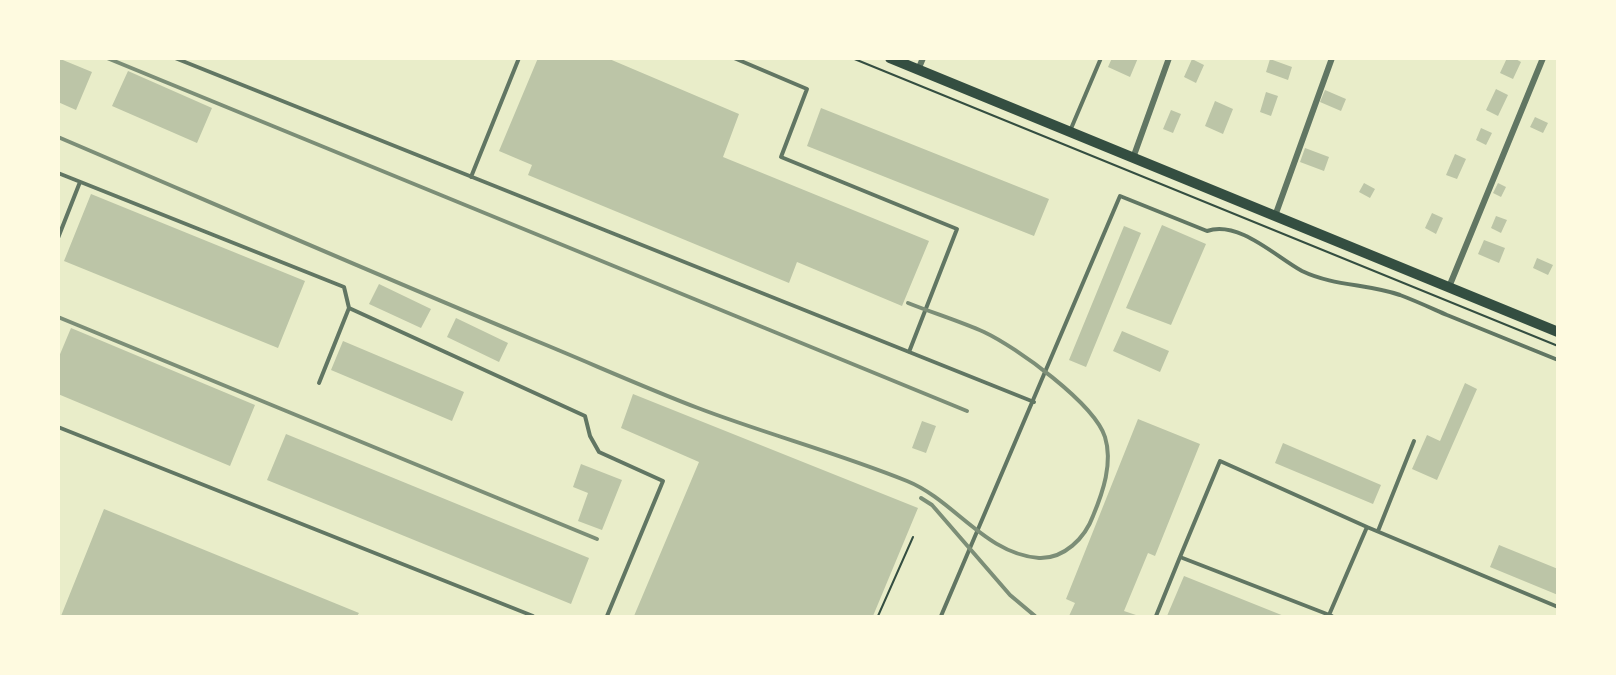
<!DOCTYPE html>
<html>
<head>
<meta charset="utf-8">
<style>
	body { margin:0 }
	#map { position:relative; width:1616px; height:675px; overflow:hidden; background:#e9edc9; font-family:"Open Sans",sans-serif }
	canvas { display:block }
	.frame { position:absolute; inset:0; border:60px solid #fefae0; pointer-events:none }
</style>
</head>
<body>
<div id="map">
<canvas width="1616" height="675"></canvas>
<div class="frame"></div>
</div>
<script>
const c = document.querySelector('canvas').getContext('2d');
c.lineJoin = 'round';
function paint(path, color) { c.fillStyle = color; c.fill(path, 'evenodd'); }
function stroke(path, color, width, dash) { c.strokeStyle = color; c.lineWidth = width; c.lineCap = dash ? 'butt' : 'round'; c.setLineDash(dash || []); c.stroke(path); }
paint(new Path2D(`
	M58,58L92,72L76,110L58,102Z
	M538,58H607L739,114L723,157L929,241L902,306L797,262L789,283L528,175L532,165L499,151Z
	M1112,58H1138L1130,77L1108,67Z
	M1507,58H1514L1521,62L1513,79L1500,73Z
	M1192,59L1204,65L1196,83L1184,77Z
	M1270,59L1292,67L1288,80L1266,72Z
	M128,71L212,108L197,143L112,106Z
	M1496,89L1508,95L1498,116L1486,110Z
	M1325,90L1346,99L1341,111L1320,102Z
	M1266,92L1278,96L1271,116L1260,112Z
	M1215,101L1233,109L1223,134L1205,126Z
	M821,108L1049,199L1034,236L807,146Z
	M1171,110L1181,114L1173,133L1163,129Z
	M1535,117L1548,123L1543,133L1530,127Z
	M1481,128L1492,133L1486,145L1476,140Z
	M1305,148L1329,157L1324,171L1300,162Z
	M1455,154L1466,159L1457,179L1446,175Z
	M1364,183L1375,189L1370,198L1359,192Z
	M1498,183L1506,187L1501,197L1493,193Z
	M91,194L305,281L278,348L64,261Z
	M1432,213L1443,218L1436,234L1425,228Z
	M1496,216L1507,220L1501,233L1491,228Z
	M1162,225L1206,244L1171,325L1126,308Z
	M1124,226L1141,233L1086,367L1069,360Z
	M1484,240L1505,248L1499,263L1478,254Z
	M1537,258L1553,265L1548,275L1533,268Z
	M379,284L431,309L421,328L369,304Z
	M456,318L508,343L499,362L447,337Z
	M71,328L255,405L230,466L58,394V359Z
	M1122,331L1169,351L1160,372L1113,351Z
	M343,341L464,392L452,421L331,370Z
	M1465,383L1477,389L1437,480L1412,469L1427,435L1440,441Z
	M633,394L918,508L873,616H634L699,462L621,428Z
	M1138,419L1200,444L1155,556L1148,553L1124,611L1139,616H1069L1075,603L1066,599Z
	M922,421L936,426L926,453L912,448Z
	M286,434L589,558L571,604L267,480Z
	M1283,443L1381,485L1373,504L1275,463Z
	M581,464L622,480L602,530L578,521L588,493L573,487Z
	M104,509L359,613L357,616H61Z
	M1499,545L1558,569V595L1490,567Z
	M1184,576L1284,616H1167Z`), '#bcc5a7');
stroke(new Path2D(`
	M852,58L1558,346
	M878,616L913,537`), '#344e41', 2);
stroke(new Path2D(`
	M175,58L1034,402
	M734,58L807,89L781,157L957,229L909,352
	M1070,131L1101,58
	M58,173L344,287L349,308L585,416L590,436L599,452L663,481L607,616
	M471,177L519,58
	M58,238L80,182
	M319,383L349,308
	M58,427L533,616
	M1378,531L1414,441
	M1180,557L1220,461L1367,527
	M1329,615L1367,527L1558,607
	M941,616L1120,196L1207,231C1239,220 1276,257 1302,271C1333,286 1368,284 1400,295C1416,301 1431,308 1447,315C1484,330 1521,345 1558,360
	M1156,616L1180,557L1332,616`), '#617663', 4);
stroke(new Path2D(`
	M918,70L923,58
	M1133,158L1169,58
	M1275,216L1332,58
	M1449,287L1543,58`), '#617663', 6);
stroke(new Path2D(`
	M890,58L1558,332`), '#344e41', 10);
stroke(new Path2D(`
	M107,58L967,411
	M58,137C217,205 375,274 534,340C588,362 643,387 698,408C766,434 838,453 907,481C954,500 985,554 1039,558C1064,559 1085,538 1093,516C1103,492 1113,463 1105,437C1094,403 1016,347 984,332C959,321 933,313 908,303
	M58,317L597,539
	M921,498L932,505L1010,595L1035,616`), '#7c8e77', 4);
</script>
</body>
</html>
